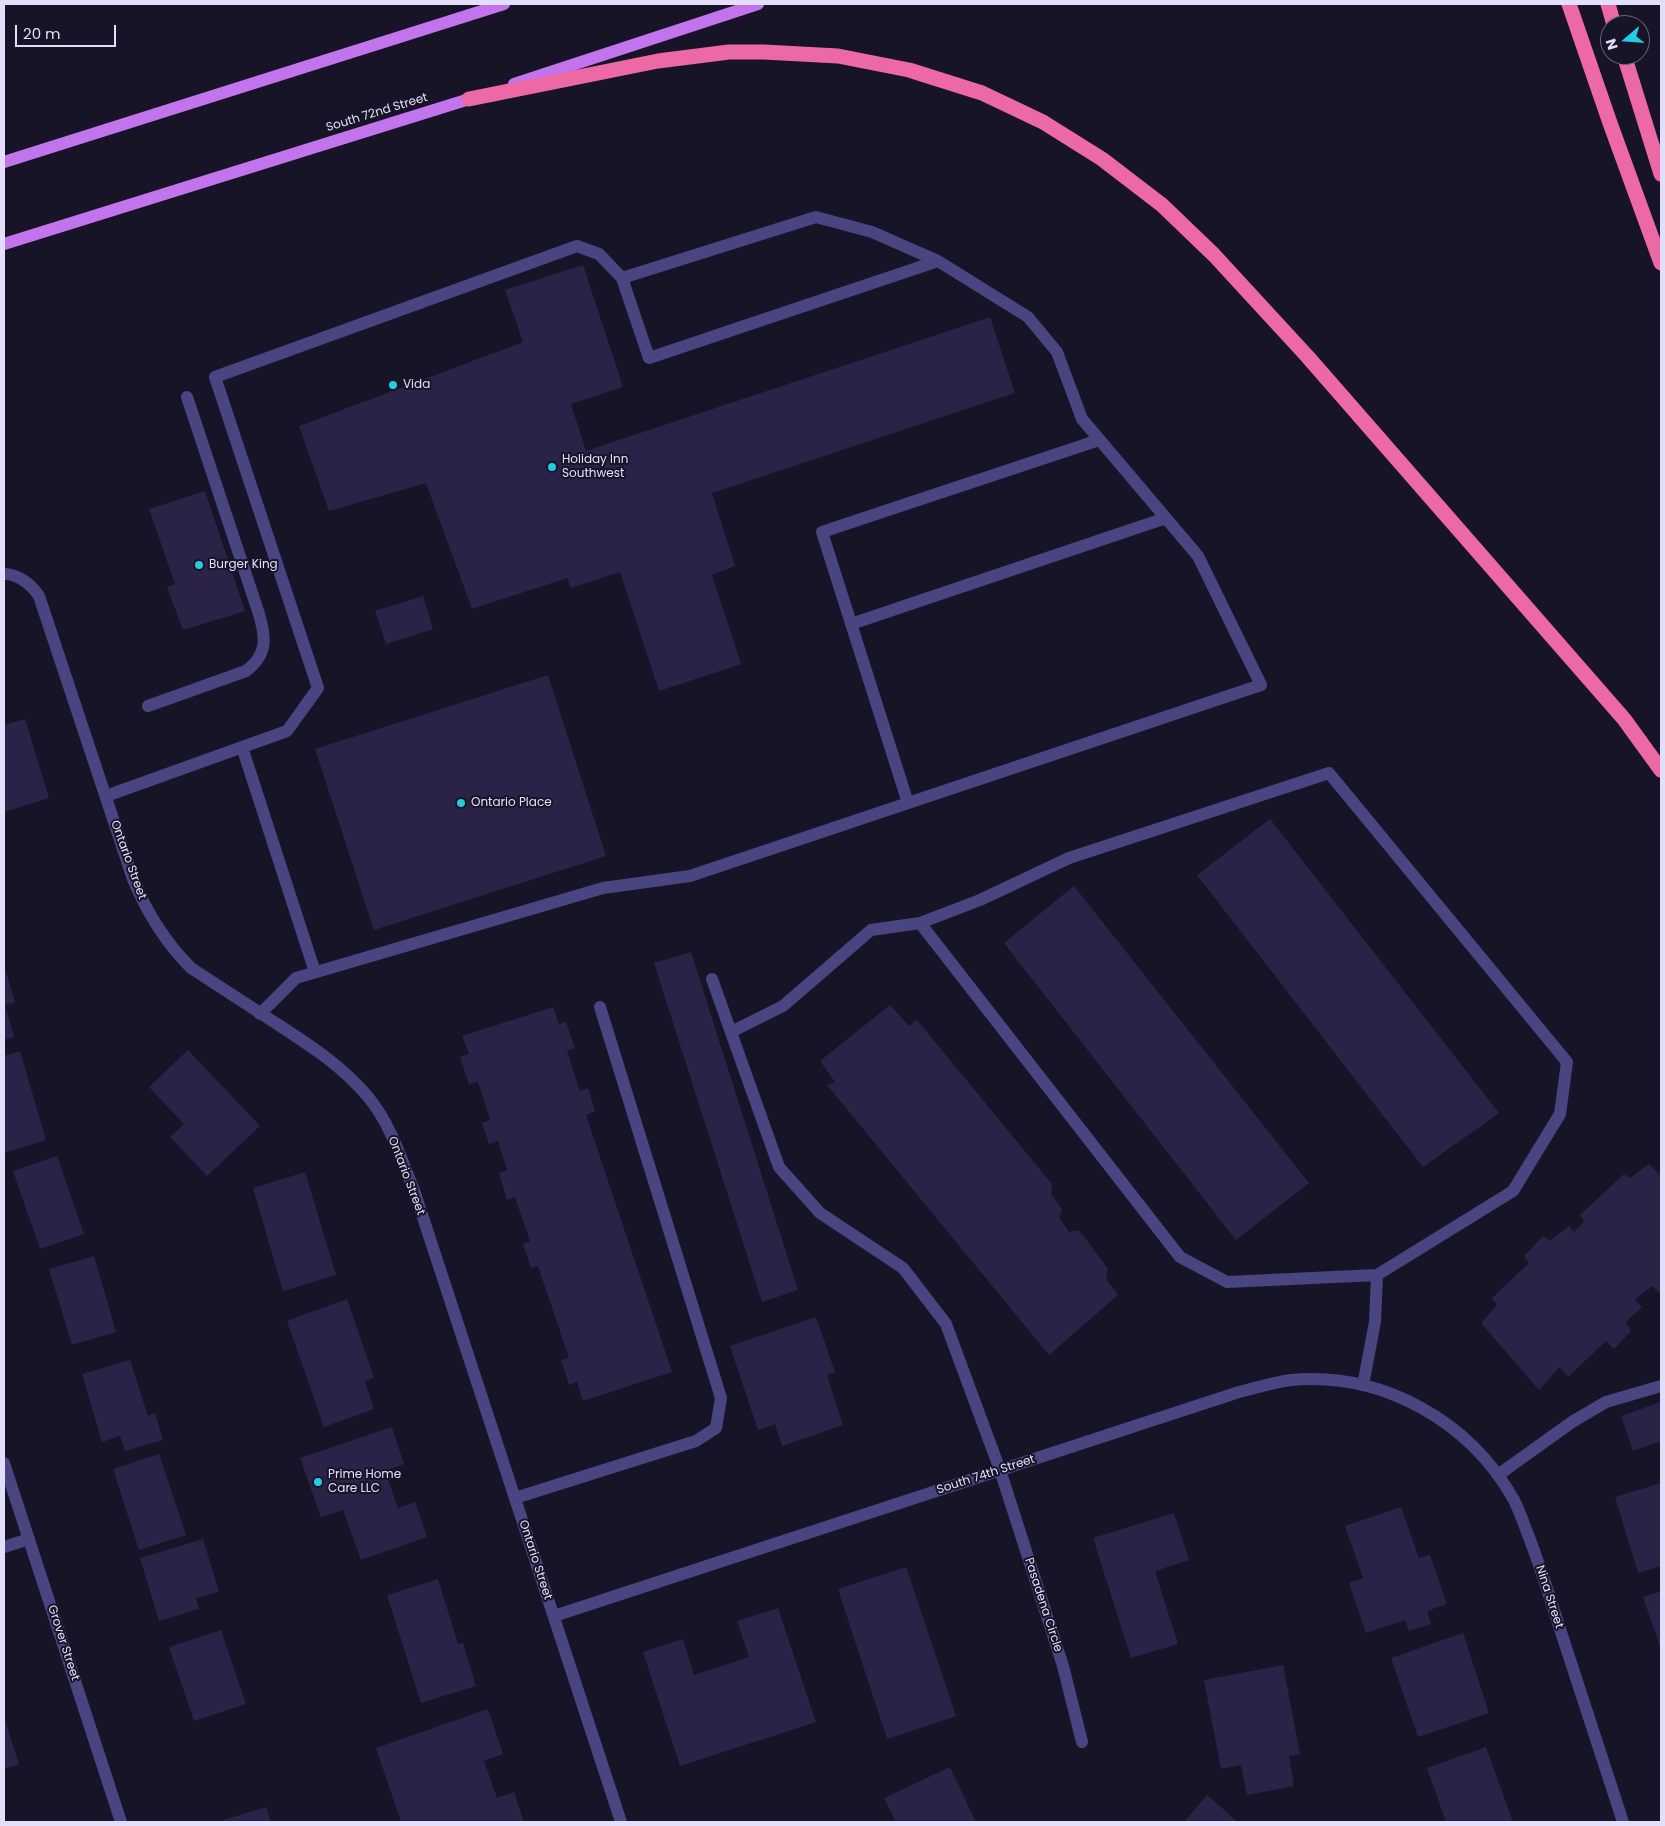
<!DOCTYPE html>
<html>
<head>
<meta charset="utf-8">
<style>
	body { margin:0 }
	#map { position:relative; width:1665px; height:1826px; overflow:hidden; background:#181428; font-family:Poppins,sans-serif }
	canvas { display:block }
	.frame { position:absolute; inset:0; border:5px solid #e3dffb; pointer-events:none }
	.north { position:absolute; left:1600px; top:15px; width:50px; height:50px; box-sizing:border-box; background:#181428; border:1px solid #69657c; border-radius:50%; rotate:252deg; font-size:14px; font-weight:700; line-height:20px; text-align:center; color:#e3dffb }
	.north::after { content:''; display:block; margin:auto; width:18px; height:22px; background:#23cbe3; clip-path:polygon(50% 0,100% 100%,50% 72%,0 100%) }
	.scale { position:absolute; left:15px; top:25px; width:101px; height:22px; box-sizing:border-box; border:2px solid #e3dffb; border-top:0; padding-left:6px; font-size:15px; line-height:18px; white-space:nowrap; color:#e3dffb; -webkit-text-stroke:4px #181428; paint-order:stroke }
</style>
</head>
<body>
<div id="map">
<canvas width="1665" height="1826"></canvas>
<div class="frame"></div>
<div class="north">N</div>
<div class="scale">20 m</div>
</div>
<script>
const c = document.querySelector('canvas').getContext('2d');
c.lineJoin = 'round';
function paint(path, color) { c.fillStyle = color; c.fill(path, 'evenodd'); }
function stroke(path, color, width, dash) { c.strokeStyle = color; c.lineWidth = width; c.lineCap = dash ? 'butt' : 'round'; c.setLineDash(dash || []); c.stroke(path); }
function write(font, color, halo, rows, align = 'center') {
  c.font = font + ' Poppins,sans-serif'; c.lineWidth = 4; c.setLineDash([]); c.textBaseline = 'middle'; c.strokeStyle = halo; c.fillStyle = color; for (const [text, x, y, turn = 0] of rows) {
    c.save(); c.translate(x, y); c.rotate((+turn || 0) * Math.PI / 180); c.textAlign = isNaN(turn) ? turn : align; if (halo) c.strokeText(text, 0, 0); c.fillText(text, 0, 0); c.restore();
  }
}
paint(new Path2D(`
	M583,265L623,387L571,404L586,451L990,317L1015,393L712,493L735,566L712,575L741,664L659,691L620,572L571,588L567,578L472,609L426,483L329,511L299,426L523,342L505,290Z
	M205,491L245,611L183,630L167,587L175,584L149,509Z
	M423,596L433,629L386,644L375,611Z
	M548,675L606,856L374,930L315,749Z
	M25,719L49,798L4,812V725Z
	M1270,819L1499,1113L1423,1167L1197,875Z
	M1074,886L1309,1183L1236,1240L1004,943Z
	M691,952L798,1290L762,1302L654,963Z
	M4,965L15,1002L5,1005L14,1037L4,1040Z
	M890,1005L909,1026L917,1020L1052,1184L1051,1194L1062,1209L1059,1217L1069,1232L1079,1230L1108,1269L1106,1279L1118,1295L1049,1355L827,1085L835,1082L820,1061Z
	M553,1007L559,1024L566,1022L575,1048L567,1051L580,1091L588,1088L595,1111L586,1115L672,1372L583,1401L577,1382L569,1385L561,1360L569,1358L538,1266L531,1268L523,1244L530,1241L515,1197L507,1200L499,1173L507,1170L498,1141L489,1144L482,1123L490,1120L478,1082L469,1084L460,1057L469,1054L462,1036Z
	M188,1050L260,1126L207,1176L170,1137L184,1124L149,1087Z
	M20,1051L46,1140L4,1153V1056Z
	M57,1156L84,1234L40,1249L13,1171Z
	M1649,1164L1661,1176V1290L1659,1293L1653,1286L1635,1299L1642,1307L1626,1322L1631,1331L1614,1349L1606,1341L1568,1377L1559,1367L1539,1390L1481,1323L1497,1305L1492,1298L1529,1263L1524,1256L1543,1236L1550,1241L1569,1226L1574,1232L1584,1222L1580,1215L1624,1174L1630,1178Z
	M305,1172L336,1275L283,1291L253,1188Z
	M94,1256L116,1332L72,1345L49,1269Z
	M347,1299L374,1378L365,1381L374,1409L324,1427L287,1321Z
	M816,1317L835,1372L827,1375L843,1425L782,1446L775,1424L758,1430L730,1346Z
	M130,1360L148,1416L155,1413L163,1440L125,1451L120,1436L102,1442L82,1374Z
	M1661,1402V1441L1633,1451L1621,1416Z
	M392,1427L404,1464L385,1471L398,1508L415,1502L427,1537L361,1560L343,1510L321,1517L300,1458Z
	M159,1454L186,1535L139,1550L113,1469Z
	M1661,1483V1566L1638,1573L1615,1497Z
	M1401,1507L1419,1558L1430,1555L1447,1604L1427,1611L1431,1624L1409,1631L1405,1620L1366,1633L1349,1583L1363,1578L1345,1526Z
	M1174,1513L1189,1560L1155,1571L1178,1644L1131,1658L1093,1538Z
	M203,1539L219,1592L196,1598L199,1609L159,1621L140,1558Z
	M906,1567L956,1716L887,1739L838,1589Z
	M438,1579L458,1644L463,1643L476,1686L421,1703L387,1595Z
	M1661,1591V1650L1643,1597Z
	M778,1608L816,1722L680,1766L643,1652L683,1639L694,1675L749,1657L737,1621Z
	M221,1630L246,1704L194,1721L169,1647Z
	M1463,1633L1489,1713L1418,1737L1391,1658Z
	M1283,1665L1300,1754L1289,1756L1294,1786L1247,1795L1241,1765L1221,1769L1204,1680Z
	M488,1709L503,1754L484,1761L497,1798L514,1792L524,1822H401L376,1748Z
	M4,1717L19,1764L4,1769Z
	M1486,1747L1513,1822H1446L1427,1768Z
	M950,1767L976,1822H896L884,1798Z
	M1207,1795L1238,1822H1184Z
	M266,1807L271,1822H223V1820Z`), '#2a2247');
stroke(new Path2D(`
	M622,278L649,358L938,261
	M851,624L1166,518
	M148,706L246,671C268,654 266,638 259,614L187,397
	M242,747L315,972
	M106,796L287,731L318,688L215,377L577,246L599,254L622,278L816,217L872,232L938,261L1028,317L1057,352L1082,419L1198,556L1261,685L690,876L603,888L296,978L260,1014
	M908,803L822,532L1099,440
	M712,979L779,1167L820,1213L903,1268L946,1324L1000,1470
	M731,1032L783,1006L871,930L920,923L980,900L1069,858L1329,773L1567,1062L1560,1114L1513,1191L1377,1275L1227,1282L1180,1257L920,923
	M1363,1385L1375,1322L1377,1275
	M1498,1475L1572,1422L1606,1402L1661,1386
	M515,1498L696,1441L716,1428L721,1398L600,1007`), '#484581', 12);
stroke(new Path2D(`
	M4,574C18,574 31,584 39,596L133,879C147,913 165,942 191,968C219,986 246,1004 274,1022C308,1044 343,1066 369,1098C391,1125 402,1161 415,1193L621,1822
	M1000,1470L1063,1666L1082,1742
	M4,1547L29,1539
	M554,1616L1239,1392C1256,1388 1274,1382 1291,1380C1382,1372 1469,1420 1514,1500C1519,1510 1523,1521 1527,1532C1540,1565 1550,1598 1561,1632C1582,1695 1602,1759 1623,1822`), '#484581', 12);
stroke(new Path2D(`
	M4,1463L121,1822`), '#484581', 12);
stroke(new Path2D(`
	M514,84L758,4
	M4,162L504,4
	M4,244L479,96`), '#c274ed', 12);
stroke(new Path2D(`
	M1569,4L1610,123L1661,263
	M1608,4L1614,25
	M1624,55L1661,174
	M469,99L658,61L729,52H764L838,56L909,70L982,93L1043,122L1102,159L1162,205L1214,255L1307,356L1624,719L1661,770`), '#ec69a5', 15);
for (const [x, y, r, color] of [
	[393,385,5,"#23cbe3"],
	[552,467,5,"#23cbe3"],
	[199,565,5,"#23cbe3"],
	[461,803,5,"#23cbe3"],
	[318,1482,5,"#23cbe3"]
]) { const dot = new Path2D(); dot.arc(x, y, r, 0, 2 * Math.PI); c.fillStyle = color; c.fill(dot); stroke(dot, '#181428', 2); }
write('12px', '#e3dffb', '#181428', [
	["South 72nd Street",377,113,-17],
	["Ontario Street",128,860,70],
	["Ontario Street",406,1176,69],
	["South 74th Street",986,1475,-18],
	["Ontario Street",535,1560,72],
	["Nina Street",1549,1597,72],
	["Pasadena Circle",1043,1605,72],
	["Grover Street",63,1643,72]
]);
write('12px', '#e3dffb', '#181428', [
	["Vida",403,385],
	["Holiday Inn",562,460],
	["Southwest",562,474],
	["Burger King",209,565],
	["Ontario Place",471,803],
	["Prime Home",328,1475],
	["Care LLC",328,1489]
], 'left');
</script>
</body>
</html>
